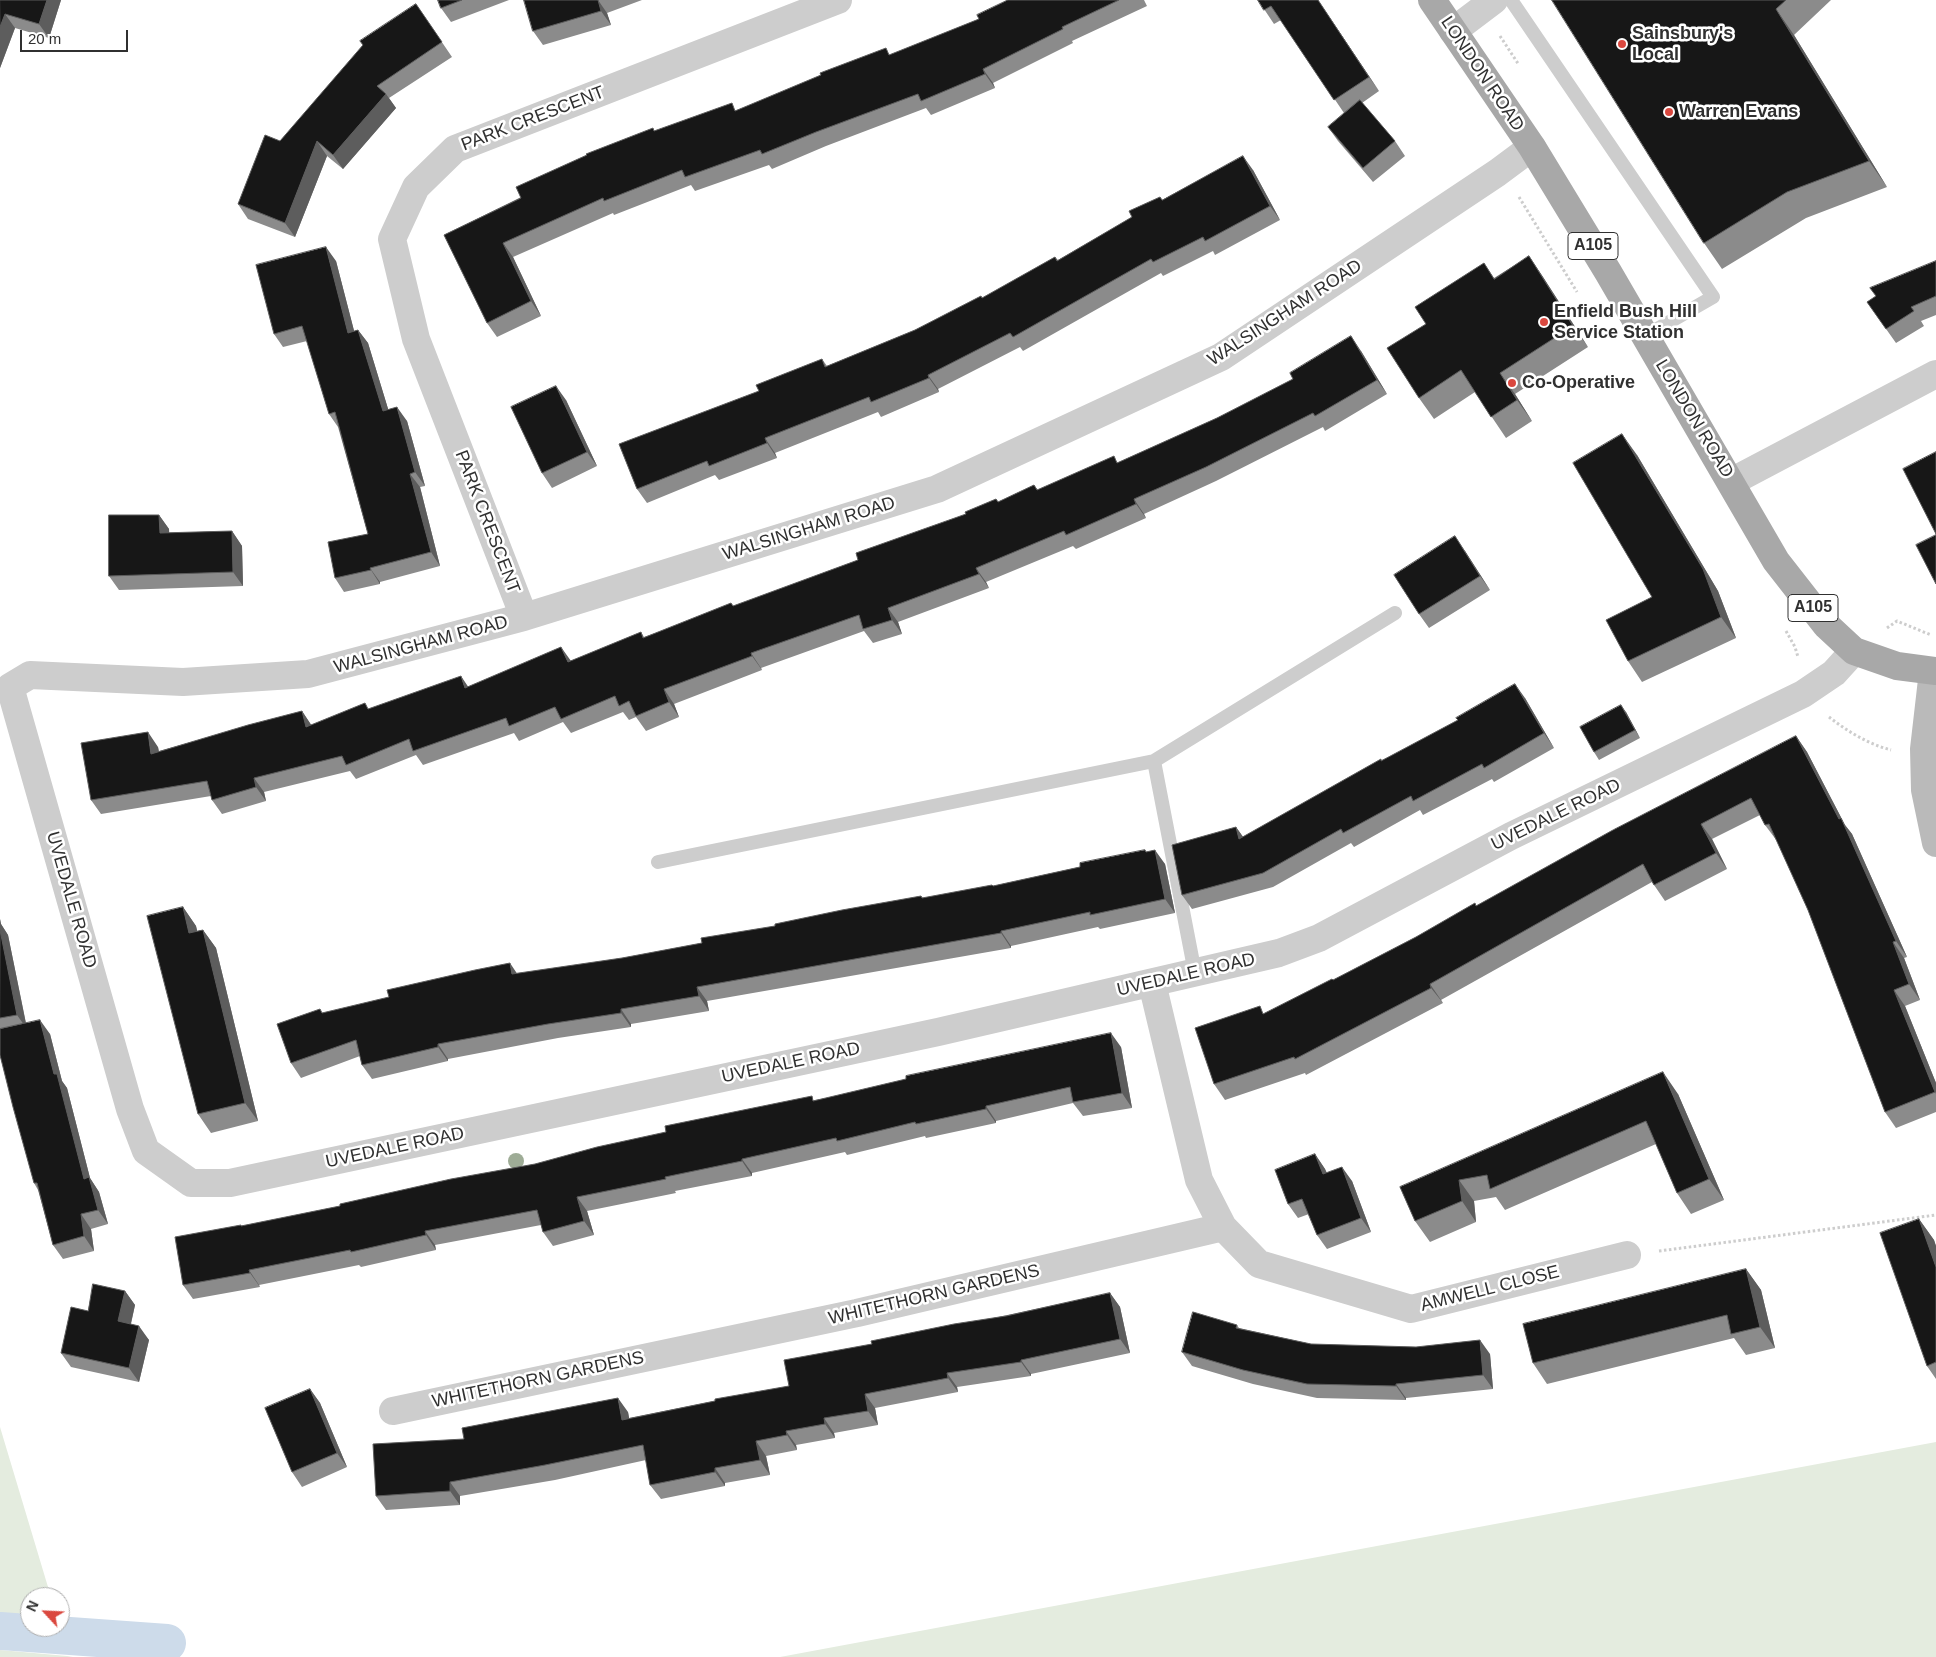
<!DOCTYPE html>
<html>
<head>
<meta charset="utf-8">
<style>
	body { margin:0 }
	#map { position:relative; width:1936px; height:1657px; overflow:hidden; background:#fff; font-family:Helvetica,sans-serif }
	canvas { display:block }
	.north { position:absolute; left:20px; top:1587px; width:50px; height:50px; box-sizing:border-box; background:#fff; border:1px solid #acacac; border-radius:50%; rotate:295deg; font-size:14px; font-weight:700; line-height:20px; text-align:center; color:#303030 }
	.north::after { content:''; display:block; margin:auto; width:18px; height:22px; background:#da483f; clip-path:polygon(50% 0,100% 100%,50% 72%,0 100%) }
	.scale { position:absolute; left:20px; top:30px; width:108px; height:22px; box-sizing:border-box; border:2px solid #303030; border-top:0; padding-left:6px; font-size:15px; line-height:18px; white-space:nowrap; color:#303030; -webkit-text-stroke:4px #fff; paint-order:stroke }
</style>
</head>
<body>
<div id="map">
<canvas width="1936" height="1657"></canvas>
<div class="north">N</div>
<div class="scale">20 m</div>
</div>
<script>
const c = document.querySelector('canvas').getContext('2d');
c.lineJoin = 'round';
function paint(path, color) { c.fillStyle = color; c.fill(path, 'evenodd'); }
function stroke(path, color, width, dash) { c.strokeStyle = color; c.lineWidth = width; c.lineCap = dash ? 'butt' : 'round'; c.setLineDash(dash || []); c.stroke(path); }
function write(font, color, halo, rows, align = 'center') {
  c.font = font + ' Helvetica,sans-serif'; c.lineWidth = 5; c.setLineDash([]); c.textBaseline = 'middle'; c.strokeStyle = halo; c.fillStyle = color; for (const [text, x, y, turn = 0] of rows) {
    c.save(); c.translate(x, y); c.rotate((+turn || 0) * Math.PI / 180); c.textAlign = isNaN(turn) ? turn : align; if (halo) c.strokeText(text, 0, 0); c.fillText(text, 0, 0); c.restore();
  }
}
paint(new Path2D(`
	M0,1427L51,1597H30V1620L0,1617Z
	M1936,1442V1657H780Z
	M0,1650L67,1656L73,1657H0Z`), '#e4ecdf');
stroke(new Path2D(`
	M0,1631L167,1643`), '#cddbea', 38);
stroke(new Path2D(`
	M1500,36L1519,65
	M1519,197L1577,292
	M1887,628L1897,621L1931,635
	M1786,631L1795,647L1798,657
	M1829,717C1847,731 1868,744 1891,750
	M1659,1251L1936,1215`), '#cdcdcd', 3, [2.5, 2.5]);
stroke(new Path2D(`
	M1511,0L1713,297L1645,336
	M1154,761L1395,613
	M658,862L1154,761L1195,973`), '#cdcdcd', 14);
stroke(new Path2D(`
	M1453,31L1494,0
	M1532,147L1497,173L1221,357L937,489L524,617L308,674L183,682L30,675L10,687L130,1109L146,1151L191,1183H230L938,1032L1279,953L1319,938L1511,836L1803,694L1834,673L1854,651
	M1731,482L1936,374
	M524,617L416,339L392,239L416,187L455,149L838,0
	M1223,1227L1259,1264L1411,1309L1627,1255
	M393,1411L857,1313L1223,1227L1199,1180L1152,983`), '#cdcdcd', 28);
stroke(new Path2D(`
	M1933,671L1924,749L1925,790L1936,843`), '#bababa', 28);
stroke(new Path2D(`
	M1432,0L1532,147L1608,272L1776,561L1826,625L1854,651L1897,666L1936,671`), '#a8a8a8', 28);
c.fillStyle = '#9eac96';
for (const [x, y] of [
	[516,1161]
]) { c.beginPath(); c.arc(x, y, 8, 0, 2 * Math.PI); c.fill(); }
paint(new Path2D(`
	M0,0H61L49,38L15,28L0,68Z
	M438,0H509L451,22L441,8Z
	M524,0H642L607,13L611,25L543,45L533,31Z
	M1008,0H1144L1147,6L1072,41L1073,43L993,83L995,88L931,115L926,108L826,146L772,169L769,165L695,191L691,185L614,215L613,213L513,257L541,316L497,337L487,323L444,235L655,131L737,110L891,55L979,19Z
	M1258,0H1318L1379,91L1362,103L1395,141L1405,156L1373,182L1338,141L1328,127L1344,113L1281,20L1274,24Z
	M1552,0H1831L1794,35L1887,187L1806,218L1722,269L1704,243Z
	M416,4L452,57L389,98L396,108L343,169L327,156L295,237L248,219L238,204L280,141Z
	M1253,170L1280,220L1215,255L1213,251L1163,276L1161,273L1023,351L1020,347L938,389L939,392L881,417L878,412L775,453L777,458L719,480L715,475L647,503L637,489L759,391L822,359L827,366L915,330L983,298L1055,257L1058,260L1162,200Z
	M1529,256L1543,277L1588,347L1515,394L1532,421L1506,438L1475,392L1434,419L1419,398L1426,324L1484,263L1494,278Z
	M336,261L354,331L358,330L368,343L388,409L407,421L425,486L420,487L440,566L380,582V584L344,592L335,578L368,534L338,427L329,414L307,341L283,347L274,334Z
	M1936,261V315L1921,321L1924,326L1896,343L1867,302Z
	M1361,351L1387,394L1325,431L1323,427L1216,481L1144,514L1146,518L1076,549L1073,546L986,582L989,588L898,622L902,634L873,643L864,631L761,668L762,670L674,704L679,717L646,731L636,717L629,720L623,712L571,733L563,722L519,741L514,733L423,765L416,755L356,779L350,771L264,792L266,801L222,814L212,800L211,796L101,814L91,800L158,747L159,751L302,711L311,725L369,709L468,687L571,661L641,632L644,637L734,606L858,560L966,514L996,499L998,502L1034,485L1038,490L1119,462L1217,418Z
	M566,400L597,466L552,488L542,473Z
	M1637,455L1718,591L1736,638L1642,682L1628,661L1652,597Z
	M159,515L169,529V533L232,531L242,546L243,586L119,590L109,576Z
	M1465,551L1490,590L1429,628L1419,614Z
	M1525,698L1554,748L1494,782L1492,779L1423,815L1420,810L1354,847L1351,843L1273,887L1192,909L1182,895L1236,827L1243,837L1382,760Z
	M1626,712L1640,738L1599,760L1594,752Z
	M1796,736L1807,752L1845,825L1852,834L1907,957L1904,958L1920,1000L1905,1006L1936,1083V1112L1896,1128L1885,1112L1808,910L1777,841L1765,825L1760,815L1712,839L1727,869L1665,901L1652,882L1441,1000L1443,1003L1306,1075L1305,1073L1225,1100L1214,1084L1333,980L1476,906Z
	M1147,852L1165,864L1175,913L1100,929L1098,927L1011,946V948L707,1001L709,1011L631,1024V1027L558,1038L448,1059V1061L372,1079L362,1065L360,1056L301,1078L291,1063L323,1013L517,974L622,958L702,943L775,926L921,896L923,898L993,886Z
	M183,907L196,926L197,931L203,930L216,948L258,1121L211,1133L198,1114Z
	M0,919L1,924L8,935L26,1023L50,1034L62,1081L67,1088L90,1178L99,1192L108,1224L91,1229L94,1251L63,1259L53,1245L38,1190L34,1183L0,1055Z
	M1121,1047L1132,1108L1083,1116L1073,1103L996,1121V1123L926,1138L925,1136L847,1155L845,1152L752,1173V1176L675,1191L676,1193L587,1211L594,1235L553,1246L543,1232L541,1225L435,1245L436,1250L361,1267L359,1265L259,1285L260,1287L193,1299L183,1285L242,1226L340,1206L535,1164L815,1100Z
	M1678,1094L1724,1200L1691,1214L1677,1193L1656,1144L1505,1210L1496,1197L1474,1201L1476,1222L1430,1242L1415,1221L1400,1187Z
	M1315,1154L1325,1169L1327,1173L1352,1181L1371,1232L1327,1249L1317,1235L1309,1214L1298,1218L1288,1204Z
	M1919,1219L1934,1240L1936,1246V1379L1927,1366Z
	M1746,1269L1761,1290L1775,1348L1746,1355L1734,1338L1547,1384L1533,1363Z
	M125,1291L135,1305L131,1324L149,1340L139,1382L71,1367L61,1353L88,1311Z
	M1110,1293L1120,1307L1130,1353L1031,1374V1376L957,1387L958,1392L875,1408L878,1425L834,1433L835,1438L796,1445L797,1450L766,1456L770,1475L725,1483V1486L661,1499L650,1485L646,1460L555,1480L460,1496V1505L386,1510L376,1496L464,1439L628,1412L629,1418L789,1386L872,1344Z
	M1237,1325L1239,1328L1311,1344L1490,1354L1493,1389L1406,1398V1400L1317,1398L1253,1384L1192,1366L1182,1352Z
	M310,1389L320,1403L347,1467L302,1487L292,1472Z`), '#8b8b8b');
paint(new Path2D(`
	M47,0H61L49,38L39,24Z
	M598,0L607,13L611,25L601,11Z
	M1318,0L1379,91L1369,77Z
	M1776,9L1794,35L1887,187L1869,161Z
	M5,14L15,28L0,68V27Z
	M983,69L993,83L995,88L985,74Z
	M386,94L396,108L343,169L333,155Z
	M317,141L327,156L295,237L285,223Z
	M1243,156L1253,170L1280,220L1270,206Z
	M503,243L513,257L541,316L531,301Z
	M326,247L336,261L358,346L348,333Z
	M1529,256L1543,277L1588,347L1573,326Z
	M358,330L368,343L393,425L383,411Z
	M1351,336L1361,351L1387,394L1377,380Z
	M1500,373L1515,394L1532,421L1517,400Z
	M928,375L938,389L939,392L929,378Z
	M556,386L566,400L597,466L587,452Z
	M397,407L407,421L425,486L415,472Z
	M1622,434L1637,455L1718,591L1736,638L1721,617Z
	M765,438L775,453L777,458L767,443Z
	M410,474L420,487L440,566L431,552Z
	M1134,499L1144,514L1146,518L1136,504Z
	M159,515L169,529L170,547L160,533Z
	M232,531L242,546L243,586L233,572Z
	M1455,536L1465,551L1490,590L1480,576Z
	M370,568L380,582V584L371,570Z
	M976,568L986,582L989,588L979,574Z
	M888,608L898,622L902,634L892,620Z
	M561,647L571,661L568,662Z
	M751,653L761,668L762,670L752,656Z
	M461,676L471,691L465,688Z
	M1515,684L1525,698L1554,748L1544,733Z
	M664,689L674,704L679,717L669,702Z
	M1621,705L1626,712L1640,738L1635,730Z
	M302,711L312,726L306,727Z
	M148,732L158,747L161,768L151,754Z
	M1796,736L1807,752L1845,825L1852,834L1907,957L1896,941L1839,819Z
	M254,778L264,792L266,801L256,787Z
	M1701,824L1712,839L1727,869L1716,853Z
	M1236,827L1246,841L1239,839Z
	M1155,850L1165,864L1175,913L1165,899Z
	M183,907L196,926L202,951L189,933Z
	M0,919L1,924L8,935L27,1029L17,1015L0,932Z
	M203,930L216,948L258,1121L245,1103Z
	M1001,931L1011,946V948L1001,933Z
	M1893,942L1904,958L1920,1000L1909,984Z
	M510,963L520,978L512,974Z
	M1430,984L1441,1000L1443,1003L1431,988Z
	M697,987L707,1001L709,1011L699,996Z
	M1894,990L1905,1006L1936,1083V1094Z
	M621,1009L631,1024V1027L621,1013Z
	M40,1020L50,1034L62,1081L67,1088L90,1178L99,1192L108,1224L98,1210L84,1179L54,1074Z
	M1111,1033L1121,1047L1132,1108L1122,1093Z
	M438,1044L448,1059V1061L438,1047Z
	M1663,1072L1678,1094L1724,1200L1709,1179Z
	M986,1106L996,1121V1123L986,1109Z
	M1315,1154L1325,1169L1333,1189L1323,1174Z
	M742,1159L752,1173V1176L742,1161Z
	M1342,1167L1352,1181L1371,1232L1361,1218Z
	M1459,1180L1474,1201L1476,1222L1462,1201Z
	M577,1197L587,1211L594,1235L584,1221Z
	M81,1214L91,1229L94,1251L84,1236Z
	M1919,1219L1934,1240L1936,1246V1267Z
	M425,1231L435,1245L436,1250L426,1235Z
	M1746,1269L1761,1290L1775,1348L1760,1327Z
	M249,1270L259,1285L260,1287L250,1273Z
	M125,1291L135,1305L128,1336L118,1321Z
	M1110,1293L1120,1307L1130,1353L1120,1339Z
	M139,1326L149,1340L139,1382L129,1368Z
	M1480,1340L1490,1354L1493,1389L1483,1375Z
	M1021,1360L1031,1374V1376L1021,1362Z
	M947,1373L957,1387L958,1392L948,1378Z
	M1396,1384L1406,1398V1400L1396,1386Z
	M310,1389L320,1403L347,1467L337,1453Z
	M865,1394L875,1408L878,1425L868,1411Z
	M618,1398L628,1412L632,1434L622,1420Z
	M824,1418L834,1433L835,1438L825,1424Z
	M786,1431L796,1445L797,1450L787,1435Z
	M756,1441L766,1456L770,1475L760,1460Z
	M715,1468L725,1483V1486L715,1472Z
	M450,1482L460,1496V1505L450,1491Z`), '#5d5d5d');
const building = new Path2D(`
	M0,0H47L39,24L5,14L0,27Z
	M438,0H462L441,8Z
	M524,0H598L601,11L533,31Z
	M1008,0H1119L1062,27L1063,29L983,69L985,74L921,101L918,94L816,132L762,154L760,150L685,177L682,170L604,201L603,198L503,243L531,301L487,323L444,235L521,198L516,187L587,155L586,154L653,128L654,131L732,103L735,111L821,75L820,73L886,48L889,55L979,19L977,15Z
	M1258,0H1318L1369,77L1334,100L1271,6L1264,10Z
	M1552,0H1786L1776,9L1869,161L1787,192L1704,243Z
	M416,4L442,42L377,86L386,94L333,155L317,141L285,223L238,204L265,135L280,141L363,45L360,41Z
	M1360,100L1395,141L1363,168L1328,127Z
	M1243,156L1270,206L1205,241L1203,237L1153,262L1151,259L1013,337L1010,333L928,375L929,378L871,402L869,397L765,438L767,443L709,466L707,461L637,489L619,444L759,391L756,385L822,359L825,367L915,330L981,296L982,298L1055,257L1057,261L1132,217L1129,211L1160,197L1162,200Z
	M326,247L348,333L358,330L383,411L397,407L415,472L410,474L431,552L370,568L371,570L335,578L328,542L368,534L335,412L329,414L302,326L274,334L256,265Z
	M1529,256L1573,326L1500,373L1517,400L1491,417L1461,370L1419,398L1387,348L1426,324L1415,307L1484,263L1494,279Z
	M1936,261V296L1911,307L1914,311L1886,329L1867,302L1876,296L1870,288Z
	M1351,336L1377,380L1315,416L1313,413L1206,467L1134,499L1136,504L1066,535L1064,531L976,568L979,574L888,608L892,620L863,629L859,615L751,653L752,656L664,689L669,702L636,716L629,701L619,706L615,696L561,719L555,707L509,726L506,718L413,751L409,739L346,765L342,756L254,778L256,787L212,800L207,781L91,800L81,743L148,732L151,754L248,725L302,711L306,727L365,703L368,709L461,676L465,688L561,647L568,662L641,632L643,638L731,603L733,606L858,560L856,553L966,514L965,512L996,499L998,502L1034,485L1037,490L1114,456L1117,463L1217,418L1293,379L1290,373Z
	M556,386L587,452L542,473L511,407Z
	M1622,434L1703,569L1721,617L1628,661L1606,620L1652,597L1573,463Z
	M1936,452V534L1903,469Z
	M109,515H159L160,533L232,531L233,572L109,576Z
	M1936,535V584L1916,545Z
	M1455,536L1480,576L1419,614L1394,575Z
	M1515,684L1544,733L1484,768L1482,764L1413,801L1411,796L1343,833L1341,829L1263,873L1182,895L1172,845L1236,827L1239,839L1381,759V761L1458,720L1456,718Z
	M1621,705L1635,730L1594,752L1580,727Z
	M1796,736L1839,819L1841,818L1896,941L1893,942L1909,984L1894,990L1935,1092L1885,1112L1808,910L1769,824L1765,825L1751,798L1701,824L1716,853L1654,885L1643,864L1430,984L1431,988L1295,1059L1294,1057L1214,1084L1195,1028L1260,1006L1263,1014L1332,979L1333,980L1416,937L1475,903L1476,906L1613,830Z
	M1145,850L1146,852L1155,850L1165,899L1090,915V912L1001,931V933L697,987L699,996L621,1009V1013L548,1024L438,1044V1047L362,1065L356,1040L291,1063L277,1024L320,1009L322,1013L389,997L387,990L475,970L510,963L512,974L622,958L702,943L701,938L775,926V924L842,910L921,896L922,898L992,885L993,886L1080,867V863Z
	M183,907L189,933L203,930L245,1103L198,1114L147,916Z
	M0,930L17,1015L0,1018Z
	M40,1020L54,1074H57L84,1179L89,1177L98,1210L81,1214L84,1236L53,1245L37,1183H34L13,1107L0,1055V1029Z
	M1111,1033L1122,1093L1073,1102L1070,1087L986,1106V1109L916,1124L915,1122L837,1141L836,1138L742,1159V1161L665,1177L666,1179L577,1197L584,1221L543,1232L537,1210L425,1231L426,1235L351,1252L350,1250L249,1270L250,1273L183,1285L175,1237L241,1225V1226L340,1206V1204L451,1179L535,1164L597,1147L666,1132L665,1126L812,1096L813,1101L906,1079V1076Z
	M1663,1072L1709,1179L1677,1193L1646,1121L1490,1189L1487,1175L1459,1180L1462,1201L1415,1221L1400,1187Z
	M1315,1154L1323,1174L1342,1167L1361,1218L1317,1235L1302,1199L1288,1204L1275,1170Z
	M1919,1219L1936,1267V1362L1927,1366L1880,1233Z
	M1746,1269L1760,1327L1731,1334L1727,1315L1533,1363L1523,1324Z
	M93,1284L125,1291L118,1321L139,1326L129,1368L61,1353L71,1307L88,1311Z
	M1110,1293L1120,1339L1021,1360V1362L947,1373L948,1378L865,1394L868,1411L824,1418L825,1424L786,1431L787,1435L756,1441L760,1460L715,1468V1472L650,1485L643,1445L545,1465L450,1482V1491L376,1496L373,1444L464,1439L462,1428L618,1398L622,1420L715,1401V1399L789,1386L784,1360L872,1344L871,1341L954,1324L1006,1316Z
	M1193,1312L1237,1325L1236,1328L1311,1344L1416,1347L1480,1340L1483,1375L1396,1384V1386L1307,1384L1243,1370L1182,1352Z
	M310,1389L337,1453L292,1472L265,1408Z`);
paint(building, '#171717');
stroke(building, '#5d5d5d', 1);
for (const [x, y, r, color] of [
	[1622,44,5,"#da483f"],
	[1669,112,5,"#da483f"],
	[1544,322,5,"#da483f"],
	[1512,383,5,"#da483f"]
]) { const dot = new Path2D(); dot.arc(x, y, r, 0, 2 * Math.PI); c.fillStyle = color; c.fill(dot); stroke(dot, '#fff', 2); }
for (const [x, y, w] of [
	[1593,246,50],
	[1813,608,50]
]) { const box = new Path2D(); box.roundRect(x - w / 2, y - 13.5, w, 27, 4); c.fillStyle = '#fff'; c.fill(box); stroke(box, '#303030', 1); }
write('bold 16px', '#303030', null, [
	["A105",1593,246],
	["A105",1813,608]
]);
write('bold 18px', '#303030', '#fff', [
	["Sainsbury's",1632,34],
	["Local",1632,55],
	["Warren Evans",1679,112],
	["Enfield Bush Hill",1554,312],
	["Service Station",1554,333],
	["Co-Operative",1522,383]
], 'left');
write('18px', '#303030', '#fff', [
	["LONDON ROAD",1482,74,56],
	["PARK CRESCENT",533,119,-21],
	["WALSINGHAM ROAD",1285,313,-33],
	["LONDON ROAD",1694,419,59],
	["PARK CRESCENT",487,522,69],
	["WALSINGHAM ROAD",809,529,-17],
	["WALSINGHAM ROAD",421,645,-15],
	["UVEDALE ROAD",1556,815,-26],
	["UVEDALE ROAD",71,900,74],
	["UVEDALE ROAD",1186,975,-13],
	["UVEDALE ROAD",791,1063,-12],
	["UVEDALE ROAD",395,1148,-12],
	["AMWELL CLOSE",1490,1289,-14],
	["WHITETHORN GARDENS",934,1295,-13],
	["WHITETHORN GARDENS",538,1380,-12]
]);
</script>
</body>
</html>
